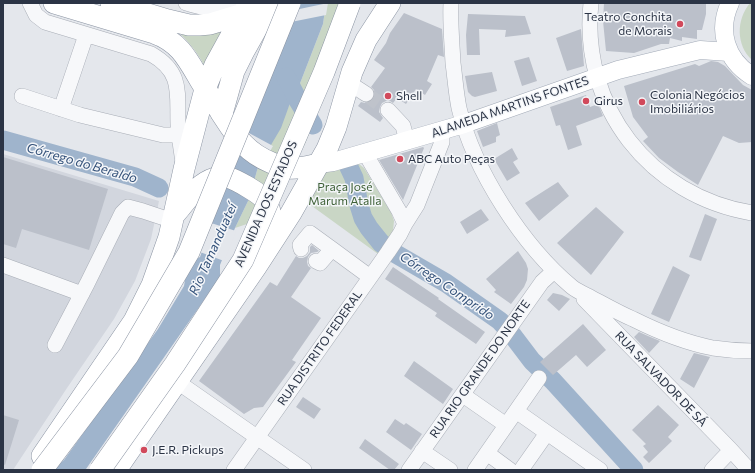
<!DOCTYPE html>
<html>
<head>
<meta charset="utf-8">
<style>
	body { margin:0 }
	#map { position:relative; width:755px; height:473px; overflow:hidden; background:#e4e7ec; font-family:Commissioner,sans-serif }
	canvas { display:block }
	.frame { position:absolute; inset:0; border:4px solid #2b3445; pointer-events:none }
</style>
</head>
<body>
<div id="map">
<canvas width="755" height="473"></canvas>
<div class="frame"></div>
</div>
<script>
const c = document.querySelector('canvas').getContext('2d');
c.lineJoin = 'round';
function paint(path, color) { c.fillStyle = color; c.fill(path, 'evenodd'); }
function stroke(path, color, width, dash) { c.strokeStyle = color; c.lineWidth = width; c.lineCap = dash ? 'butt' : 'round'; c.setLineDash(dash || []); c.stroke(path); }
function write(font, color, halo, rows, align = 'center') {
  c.font = font + ' Commissioner,sans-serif'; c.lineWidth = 3; c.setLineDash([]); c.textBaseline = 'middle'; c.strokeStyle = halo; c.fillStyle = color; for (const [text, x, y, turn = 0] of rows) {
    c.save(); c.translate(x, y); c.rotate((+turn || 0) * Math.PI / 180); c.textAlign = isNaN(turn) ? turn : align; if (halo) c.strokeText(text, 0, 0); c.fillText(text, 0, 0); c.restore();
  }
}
paint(new Path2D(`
	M3,154L159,201L151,239L135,281L114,319L67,388L13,470H3Z`), '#d2d6de');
paint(new Path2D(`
	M326,3H342L321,102L305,144L290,172L250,223L235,228L249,199L258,167L299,86L323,24Z
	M750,3H752V60C736,45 736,20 750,3Z
	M174,28L224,29L204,65C196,50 186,39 174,28Z
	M359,164L364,168L391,212L394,221L393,231L378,254L305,201L324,171Z`), '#c9d6c5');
paint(new Path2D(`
	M296,3H326L323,24L299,86L289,106L281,128L258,167L249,199L235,228L220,265V279L209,293L86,469L84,470H52L64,460L158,329L184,286L188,263L200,257L223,191Z`), '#9fb4cc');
paint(new Path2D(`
	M328,3L326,15L286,23L290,11Z
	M245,127L249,133L273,146L261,167Z
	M211,223L236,231L224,261L200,252Z`), '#e4e7ec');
stroke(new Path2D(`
	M286,77L299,102L313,125
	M3,140L135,177L159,188
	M347,163L354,178L359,205L363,218L369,228L381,243L396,254L446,283L500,321L510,332L532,361L553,381L634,470`), '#9fb4cc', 19);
paint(new Path2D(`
	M604,3H706V14L702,30H697V39L682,37V41L670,38L669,44H661L634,53L606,51L603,21Z
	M404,13L442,29L444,57L438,55L427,81L432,84L425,95L416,89L406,104L397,98L393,103L390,101H386L382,103L380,107L379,112L383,118L380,122L358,106L361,102L365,103L370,102L374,99L375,94L374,90L371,87L385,68L374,60L386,43L390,33Z
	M468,14L525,16L531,34L505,37L506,30L479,29L480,55H467L466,35Z
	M581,29L584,66L567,71L556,38Z
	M529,57L537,81L522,86L514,61Z
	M711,61L718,62L725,66L743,85L752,90V142L739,143L723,136L698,185L678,172L659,158L643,141L648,137L633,117L624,86L695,64L699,66Z
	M492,72L497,91L475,97L472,96L468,92L465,76Z
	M586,95L590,107L598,104L603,116L576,126L582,145L568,150L560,125L556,126L550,107Z
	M497,123L500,135L496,137V142L483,147L477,131Z
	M423,147L424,148L403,200L379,160Z
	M512,148L518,159L513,162L520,173L507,181L494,159Z
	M3,157L108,189L89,250L22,229L16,248L3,244Z
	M558,182L569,196L539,221L525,203Z
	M596,207L624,232L591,275L557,243Z
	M481,209L489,220L467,234L460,222Z
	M705,214L717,219L701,261L689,257Z
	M312,245L319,251L317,252L311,253L308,257L307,262L308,266L311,268L291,297L321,318L292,360L296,362L263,407L254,408L244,414L199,381L270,282L277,286L296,256L299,258H303L307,256L310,252V247Z
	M518,251L526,263L528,269L527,280L524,287L511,304L494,292L496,290L486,279Z
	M673,266L690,275L669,322L651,314Z
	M393,267L439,298L438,299L485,332L476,344L435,316L437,313L385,279Z
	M553,293L562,295L570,299L559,311L547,300Z
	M583,324L606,350L587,367L576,355L553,375L540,362Z
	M639,332L648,336L660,341L649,353L634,337Z
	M694,353L710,357L694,388L680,379Z
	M414,361L453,389L443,404L404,376Z
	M303,397L321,409L314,419L296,407Z
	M658,405L679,425L668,437L672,441L649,463L643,457L648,452L643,446L646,444L632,430Z
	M3,415L19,420L5,465L3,464Z
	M395,419L404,425L406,423L422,434L411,450L386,432Z
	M365,439L399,464L394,470H390L359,448Z`), '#bbc0ca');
stroke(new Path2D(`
	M366,94L388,110`), '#bfc3cb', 15, [15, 8]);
const minor = new Path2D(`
	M30,3L36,15L45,22L151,54C183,72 177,93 178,124C179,137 181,149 183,162
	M186,3C207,10 216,9 237,3
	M451,3C450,23 452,43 453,63C455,78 456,93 459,108C474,171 523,246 572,287C577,291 584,294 590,297C605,305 619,313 633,319C657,331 687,343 713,348C726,350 739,351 752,351
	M591,3C580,107 650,196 752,213
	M349,83L366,94
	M22,96L80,115L163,135H179
	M61,109L86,35
	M388,110L403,126L407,141
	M365,153L399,211L405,224
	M301,249L300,245L310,233L332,249L320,263L316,261
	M332,249L370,277
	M3,265L82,294
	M584,299L731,450L749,470
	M55,345L87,284L122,213L128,207L143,211L173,221
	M177,382L182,385L304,470
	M463,395L506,425
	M516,411L600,470
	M422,451L450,470
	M487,453L510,470
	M234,470L388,252L400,234L405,224L417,205L442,142V131
	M409,470L542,282L554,271
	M475,470L539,378
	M521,470L547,433
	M712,470L731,450`);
const major = new Path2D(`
	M730,3C717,31 726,60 752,76
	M319,164L333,162L464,124L618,70L700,50L729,52`);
const highway = new Path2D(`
	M54,3L154,33C180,42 188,60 201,82C207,92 215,102 221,113C236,136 245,152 272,163C277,165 283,168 289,168C299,169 309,166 319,164
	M111,3L168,20L189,25H199L210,24L243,14
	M222,114L234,71L244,51L271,3
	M176,213C187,200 198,183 215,178C219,176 223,176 227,177C237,180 260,193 266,201C270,207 270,212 270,219
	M42,456L134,321L152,285L169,237L184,169L205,89L215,65L249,3
	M116,470L256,267L291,213L327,149L336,127L352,72L366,40L390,3`);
stroke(minor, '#a9aeb7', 16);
stroke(major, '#a3abb8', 19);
stroke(highway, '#8b94a3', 22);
stroke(minor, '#f7f8fa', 15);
stroke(major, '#fff', 18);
stroke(highway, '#fff', 21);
const highwayBridge = new Path2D(`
	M42,470L128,356L189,252L290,3
	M100,470L175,364L243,260L324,72L350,3`);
stroke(highwayBridge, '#8b94a3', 22, []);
stroke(highwayBridge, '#fff', 21);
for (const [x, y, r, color] of [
	[680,24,4,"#d1495b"],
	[388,96,4,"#d1495b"],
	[586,101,4,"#d1495b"],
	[642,102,4,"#d1495b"],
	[400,159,4,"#d1495b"],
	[144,450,4,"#d1495b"]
]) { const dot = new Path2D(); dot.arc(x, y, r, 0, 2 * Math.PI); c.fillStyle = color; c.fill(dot); stroke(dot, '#f4f6f9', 1.5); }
write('12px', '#2b3445', '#f4f6f9', [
	["Teatro Conchita",672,17,"right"],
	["de Morais",672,31,"right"],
	["Colonia Negócios",650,95],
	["Imobiliários",650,109],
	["Shell",396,96],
	["Girus",594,101],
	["ABC Auto Peças",408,159],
	["J.E.R. Pickups",152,450]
], 'left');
write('12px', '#2b3445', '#f4f6f9', [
	["ALAMEDA MARTINS FONTES",510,107,-19],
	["AVENIDA DOS ESTADOS",266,204,-66],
	["RUA DISTRITO FEDERAL",320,348,-55],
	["RUA RIO GRANDE DO NORTE",480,369,-55],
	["RUA SALVADOR DE SÁ",661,379,46]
]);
write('12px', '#3f6138', '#f4f6f9', [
	["Praça José",345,187],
	["Marum Atalla",345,201]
]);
write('italic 13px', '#34527a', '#f4f6f9', [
	["Córrego do Beraldo",82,163,16],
	["Rio Tamanduateí",213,249,-66],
	["Córrego Comprido",447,286,34]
]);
</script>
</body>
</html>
